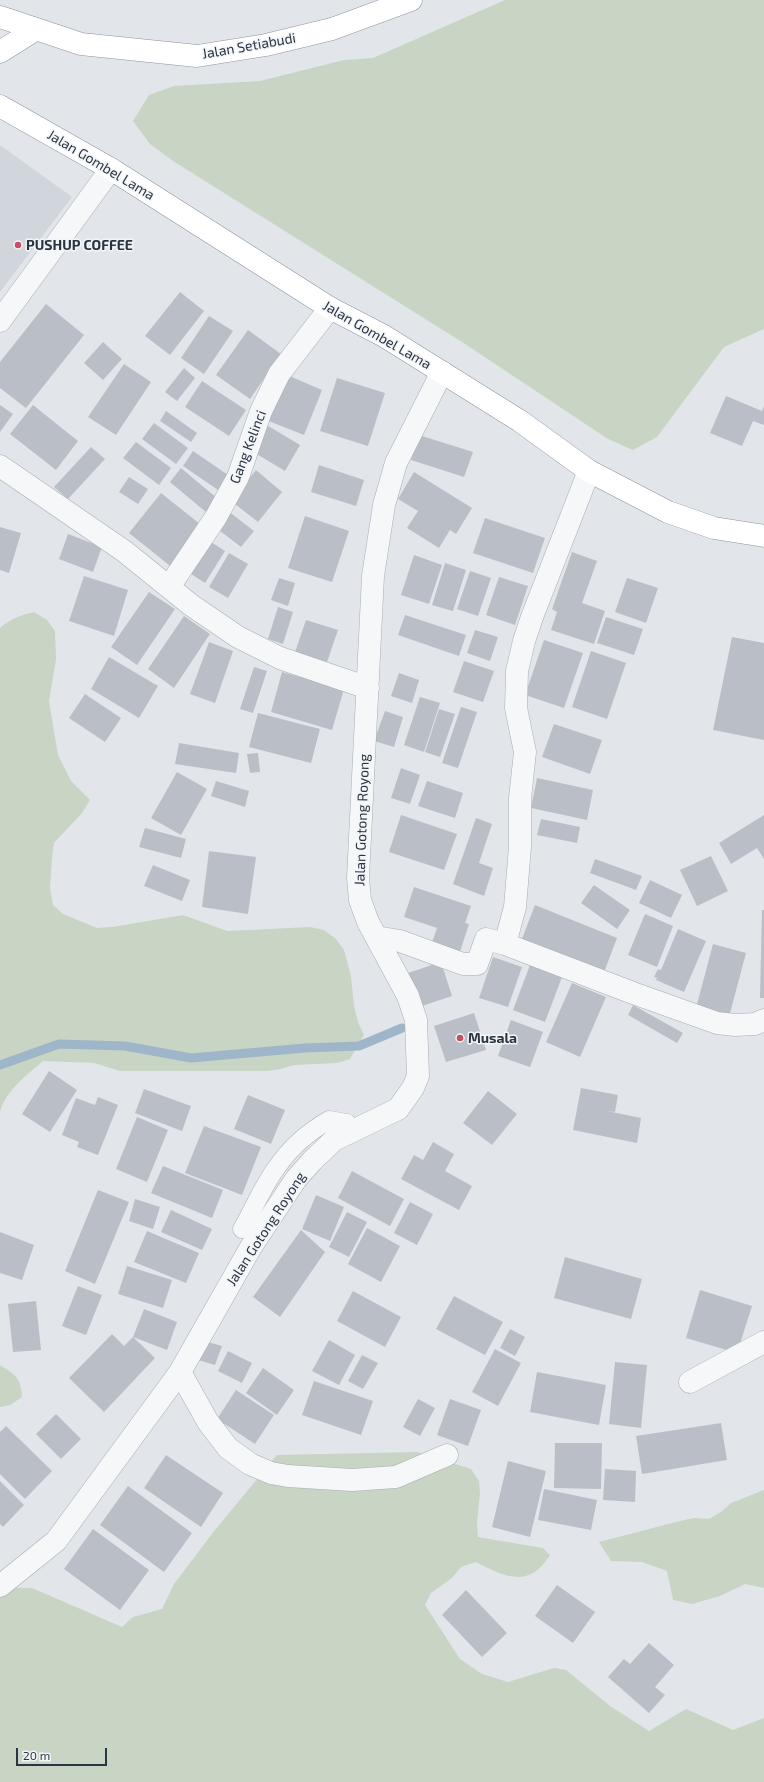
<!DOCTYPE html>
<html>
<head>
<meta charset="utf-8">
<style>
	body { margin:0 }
	#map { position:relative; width:764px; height:1782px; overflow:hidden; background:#e2e6ea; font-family:"Exo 2",sans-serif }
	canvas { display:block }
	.scale { position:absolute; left:16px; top:1748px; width:91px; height:18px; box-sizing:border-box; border:2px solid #2b3442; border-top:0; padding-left:5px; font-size:12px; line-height:14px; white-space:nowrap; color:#2b3442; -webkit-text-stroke:3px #f2f5f8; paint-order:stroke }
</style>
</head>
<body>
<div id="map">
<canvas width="764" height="1782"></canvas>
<div class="scale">20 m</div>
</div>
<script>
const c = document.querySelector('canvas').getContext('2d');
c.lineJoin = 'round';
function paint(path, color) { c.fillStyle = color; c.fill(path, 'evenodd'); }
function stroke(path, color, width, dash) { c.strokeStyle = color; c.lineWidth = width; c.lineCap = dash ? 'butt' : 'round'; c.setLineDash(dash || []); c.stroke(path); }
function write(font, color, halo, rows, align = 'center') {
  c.font = font + ' "Exo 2",sans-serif'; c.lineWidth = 3; c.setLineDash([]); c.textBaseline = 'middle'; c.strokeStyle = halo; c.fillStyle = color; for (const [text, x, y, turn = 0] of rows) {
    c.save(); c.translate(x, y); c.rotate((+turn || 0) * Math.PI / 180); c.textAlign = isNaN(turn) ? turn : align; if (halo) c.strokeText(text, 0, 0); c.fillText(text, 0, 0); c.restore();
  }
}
paint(new Path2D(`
	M0,145L72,197L0,292Z`), '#d1d5dc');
paint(new Path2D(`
	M505,0H764V329L724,347L657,437L633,450L608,439L462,342L173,161L150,144L133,121L149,95L174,86L260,81L344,60L373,58Z
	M34,612L47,620L55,631L56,659L49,701L58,755L71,781L90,800L82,813L54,843L52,857L50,888L53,905L63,914L97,928L112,927L183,915L227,931L310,927L324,930L336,939L344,950L351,976L354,1006L358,1022L364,1035L350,1059L337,1063L294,1065L281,1069L268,1071H120L94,1063L43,1061C26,1076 6,1090 0,1112V628C10,619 21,615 34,612Z
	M0,1365C16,1375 21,1378 22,1397L10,1405L0,1407Z
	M417,1452L471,1469L479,1481L480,1494L477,1523L478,1537L543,1548L550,1555C529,1589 505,1577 476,1562L461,1567L452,1578L431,1593L425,1605L460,1659L482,1674L508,1682L554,1668L566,1670L610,1706L649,1731L686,1709L733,1730L764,1718V1782H0V1587L32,1588L122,1627L133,1617L162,1609L174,1584L215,1530L277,1455Z
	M764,1490V1588L745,1584L720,1596L692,1604L673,1600L667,1571L642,1562L611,1561L599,1542L680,1521L694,1518L709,1519L721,1512L731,1503Z`), '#c8d4c4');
stroke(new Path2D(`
	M0,1065L59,1044L125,1046L191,1058L305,1048L359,1046L402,1028`), '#9fb5c9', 9);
paint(new Path2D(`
	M180,292L204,311L170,355L145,336Z
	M46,304L84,335L26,408L0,388V362Z
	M209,316L233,331L204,374L181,358Z
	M248,330L281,354L250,399L216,375Z
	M103,342L122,359L103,380L84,363Z
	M124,364L151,382L116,435L88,417Z
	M184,368L195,378L177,401L165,392Z
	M285,374L322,390L304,435L266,420Z
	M337,378L385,393L368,446L320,431Z
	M202,381L246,410L229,436L185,407Z
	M726,396L762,411L764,406V425L753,421L742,446L710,433Z
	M0,405L13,414L0,432Z
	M33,405L78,441L56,470L10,434Z
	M166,411L197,433L191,442L160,421Z
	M154,423L188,448L176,464L142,439Z
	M265,424L300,445L285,471L250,450Z
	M419,435L473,452L464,477L411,460Z
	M136,442L171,468L159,485L123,458Z
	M91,447L105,459L68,499L54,487Z
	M193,451L234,479L224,494L183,466Z
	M319,465L364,480L356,506L311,492Z
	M181,468L218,499L207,513L170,482Z
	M256,470L282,492L258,522L231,501Z
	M414,472L472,508L456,534L450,530L439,548L407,528L418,511L398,499Z
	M129,477L148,489L138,504L119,492Z
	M161,493L205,528L174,569L129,533Z
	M228,511L254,531L241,547L215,527Z
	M305,516L349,531L332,582L288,568Z
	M485,518L545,538L533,573L473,553Z
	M0,527L21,533L9,573L0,570Z
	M68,534L102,547L93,572L59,559Z
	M208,540L225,551L205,583L188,572Z
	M572,552L597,561L582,603L605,611L594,644L551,630L557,612L552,609Z
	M229,553L248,564L228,598L209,587Z
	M414,555L442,565L429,604L401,595Z
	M445,563L466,570L453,611L432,605Z
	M470,571L491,578L478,616L457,609Z
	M84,576L128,590L114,636L69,621Z
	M499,577L528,586L515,625L486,615Z
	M279,578L295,583L288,606L271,600Z
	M627,578L658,588L646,623L615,612Z
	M149,592L175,609L137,665L111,647Z
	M278,607L293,612L283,644L268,639Z
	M405,615L466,635L459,656L398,635Z
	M184,616L210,634L174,688L148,669Z
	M606,617L643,629L634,655L597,643Z
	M306,620L338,630L326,665L294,655Z
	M475,630L498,637L490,661L467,653Z
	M732,637L764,643V740L713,730Z
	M544,640L583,653L564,708L525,695Z
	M209,642L233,651L215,703L190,694Z
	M591,651L626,663L607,719L572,707Z
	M109,657L158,686L139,718L91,689Z
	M464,661L494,671L483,702L453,692Z
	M254,667L267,671L253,713L240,709Z
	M282,672L344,689L332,730L271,712Z
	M399,673L419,680L412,703L391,696Z
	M85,694L121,718L105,742L69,718Z
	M420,697L440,703L424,752L404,745Z
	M461,707L477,712L458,768L442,763Z
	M439,709L455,714L440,757L425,752Z
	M385,711L403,717L394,747L374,741Z
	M258,713L320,729L311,763L249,747Z
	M554,724L602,740L590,774L542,757Z
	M179,743L239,753L236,773L175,764Z
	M258,753L260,772L250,773L247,754Z
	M401,768L420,775L410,804L391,798Z
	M177,772L207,789L181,835L151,818Z
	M537,778L593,790L587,820L531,808Z
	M216,781L249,791L245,807L211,796Z
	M427,781L463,793L455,818L418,806Z
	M401,815L457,834L444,870L389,852Z
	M764,815V859L757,848L731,864L719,843Z
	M476,818L492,824L479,863L493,868L484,896L453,884Z
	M541,819L580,827L577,843L537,835Z
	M145,828L186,839L181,858L139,847Z
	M209,851L256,857L248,914L202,907Z
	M711,856L728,891L697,906L680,870Z
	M595,859L642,876L636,890L590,873Z
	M153,865L190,880L182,901L144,886Z
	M650,880L682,895L671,918L639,903Z
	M594,885L630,910L617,929L581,903Z
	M414,887L471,906L465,923L469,924L458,958L430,948L437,928L404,917Z
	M535,905L617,938L603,975L520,944Z
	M762,910H764V998H760Z
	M645,914L673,926L657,967L628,955Z
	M678,929L706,941L684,992L656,980L657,978L654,977L658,969L661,970Z
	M713,944L746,953L729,1017L696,1008Z
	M493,957L522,967L508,1007L479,998Z
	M441,962L452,996L416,1008L405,974Z
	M530,965L562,977L545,1022L513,1010Z
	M572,983L606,997L580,1057L546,1042Z
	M633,1005L683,1033L677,1043L628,1015Z
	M474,1013L486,1050L446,1062L434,1026Z
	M511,1020L543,1032L530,1067L498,1056Z
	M49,1071L77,1090L50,1132L22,1114Z
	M581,1088L618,1095L615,1112L607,1111L641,1118L637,1143L573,1130Z
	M144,1089L191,1106L182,1131L135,1113Z
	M488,1091L517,1114L492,1145L463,1123Z
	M248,1095L285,1110L271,1144L234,1129Z
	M98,1097L118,1105L98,1155L77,1147L79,1142L62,1135L76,1098L95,1105Z
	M137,1117L168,1130L147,1182L116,1169Z
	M204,1126L261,1147L242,1195L185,1173Z
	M433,1142L454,1154L445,1171L472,1186L459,1210L401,1179L414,1155L423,1160Z
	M163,1166L223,1190L212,1218L151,1193Z
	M352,1171L404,1199L390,1226L338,1198Z
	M98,1190L129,1202L95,1284L65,1271Z
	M316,1195L344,1207L330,1241L302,1229Z
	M135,1199L160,1207L153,1229L129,1221Z
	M410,1202L433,1214L417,1245L394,1233Z
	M171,1210L212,1229L202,1250L161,1232Z
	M347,1212L367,1222L349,1257L329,1247Z
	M367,1228L400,1246L381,1282L348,1264Z
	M301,1230L325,1252L280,1317L253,1297Z
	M147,1231L199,1253L186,1283L134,1262Z
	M0,1232L34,1245L22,1280L0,1273Z
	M565,1257L642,1279L631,1319L554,1298Z
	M127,1266L172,1280L163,1308L118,1294Z
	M78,1286L102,1295L86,1335L62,1326Z
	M700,1290L752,1306L737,1353L686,1338Z
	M353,1291L401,1317L385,1347L337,1321Z
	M454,1296L503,1322L485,1355L436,1329Z
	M36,1301L41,1350L13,1352L8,1304Z
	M144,1309L177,1322L167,1350L133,1337Z
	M510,1329L525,1337L515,1356L500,1348Z
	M112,1334L124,1346L133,1337L155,1358L104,1412L69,1378Z
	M329,1340L355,1355L339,1385L312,1371Z
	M204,1341L222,1346L215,1365L198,1360Z
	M495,1349L521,1363L498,1406L472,1392Z
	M228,1351L252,1363L242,1383L218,1371Z
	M362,1355L378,1363L363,1389L348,1381Z
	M615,1362L647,1365L641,1428L609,1424Z
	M263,1368L294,1390L277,1415L246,1393Z
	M537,1372L606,1385L599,1425L530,1412Z
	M314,1381L373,1401L361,1435L302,1415Z
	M236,1390L274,1415L255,1444L217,1419Z
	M418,1399L435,1408L420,1436L403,1427Z
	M450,1399L481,1410L468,1446L437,1435Z
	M56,1414L81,1439L61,1459L36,1434Z
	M721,1423L727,1460L642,1474L636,1436Z
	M6,1426L52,1471L25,1499L0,1474V1432Z
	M555,1443H602L601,1489L554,1488Z
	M166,1455L223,1493L201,1527L144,1488Z
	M508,1461L546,1471L530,1537L492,1527Z
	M605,1469L636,1471L635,1502L603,1500Z
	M0,1481L24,1505L3,1527L0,1524Z
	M128,1486L192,1533L164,1572L100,1525Z
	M544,1489L597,1500L591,1530L538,1520Z
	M93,1529L149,1570L120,1610L64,1569Z
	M557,1585L595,1612L573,1643L535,1616Z
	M466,1590L507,1633L482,1657L442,1615Z
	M649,1643L674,1665L655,1687L665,1695L649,1713L608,1677L624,1659L630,1664Z`), '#babfc7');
const lane = new Path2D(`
	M242,1229C253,1210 264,1184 277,1167C290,1148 310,1131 329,1120L347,1123L355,1131`);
const street = new Path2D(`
	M0,321L111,169
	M0,466L124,551L191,605L238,637L280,658L368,688
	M169,587L216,517L238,477L261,411L279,374L330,308
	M376,937L400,941L463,964H477L486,939L505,944L515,907L520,847V798L525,752L516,708L517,671L524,641L532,617L589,471
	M505,944L633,993L717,1023L735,1025L755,1024L764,1020
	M180,1372L208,1422L228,1448L250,1464L271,1473L288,1476L352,1480L396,1477L447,1455
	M690,1382L764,1342
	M0,1586L56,1541L180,1372L251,1247L296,1179L312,1161L334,1140L398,1109L413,1088L418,1076L416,1020L408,996L368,922L360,900L358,878L373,576L384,505L396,463L442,372`);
const highway = new Path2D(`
	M0,17L81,44L197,56L266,45L332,29L411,0
	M0,52L35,30
	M0,106L111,169L330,308L384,336L520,421L589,471L668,512L714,528L764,536`);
stroke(lane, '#a7adb4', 19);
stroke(street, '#a7adb4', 23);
stroke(highway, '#8a94a1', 23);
stroke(lane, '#f5f7f9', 18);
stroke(street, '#f5f7f9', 22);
stroke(highway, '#fff', 22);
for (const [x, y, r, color] of [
	[18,245,4,"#cb4c63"],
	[460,1038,4,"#cb4c63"]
]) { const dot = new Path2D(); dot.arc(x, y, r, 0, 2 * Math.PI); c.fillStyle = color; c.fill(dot); stroke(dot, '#f2f5f8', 1.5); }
write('14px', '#2b3442', '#f2f5f8', [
	["Jalan Setiabudi",249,46,-10],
	["Jalan Gombel Lama",101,165,31],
	["Jalan Gombel Lama",377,335,30],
	["Gang Kelinci",248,447,-69],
	["Jalan Gotong Royong",362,820,-88],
	["Jalan Gotong Royong",266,1229,-57]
]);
write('bold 14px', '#2b3442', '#f2f5f8', [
	["PUSHUP COFFEE",26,245],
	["Musala",468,1038]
], 'left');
</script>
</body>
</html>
